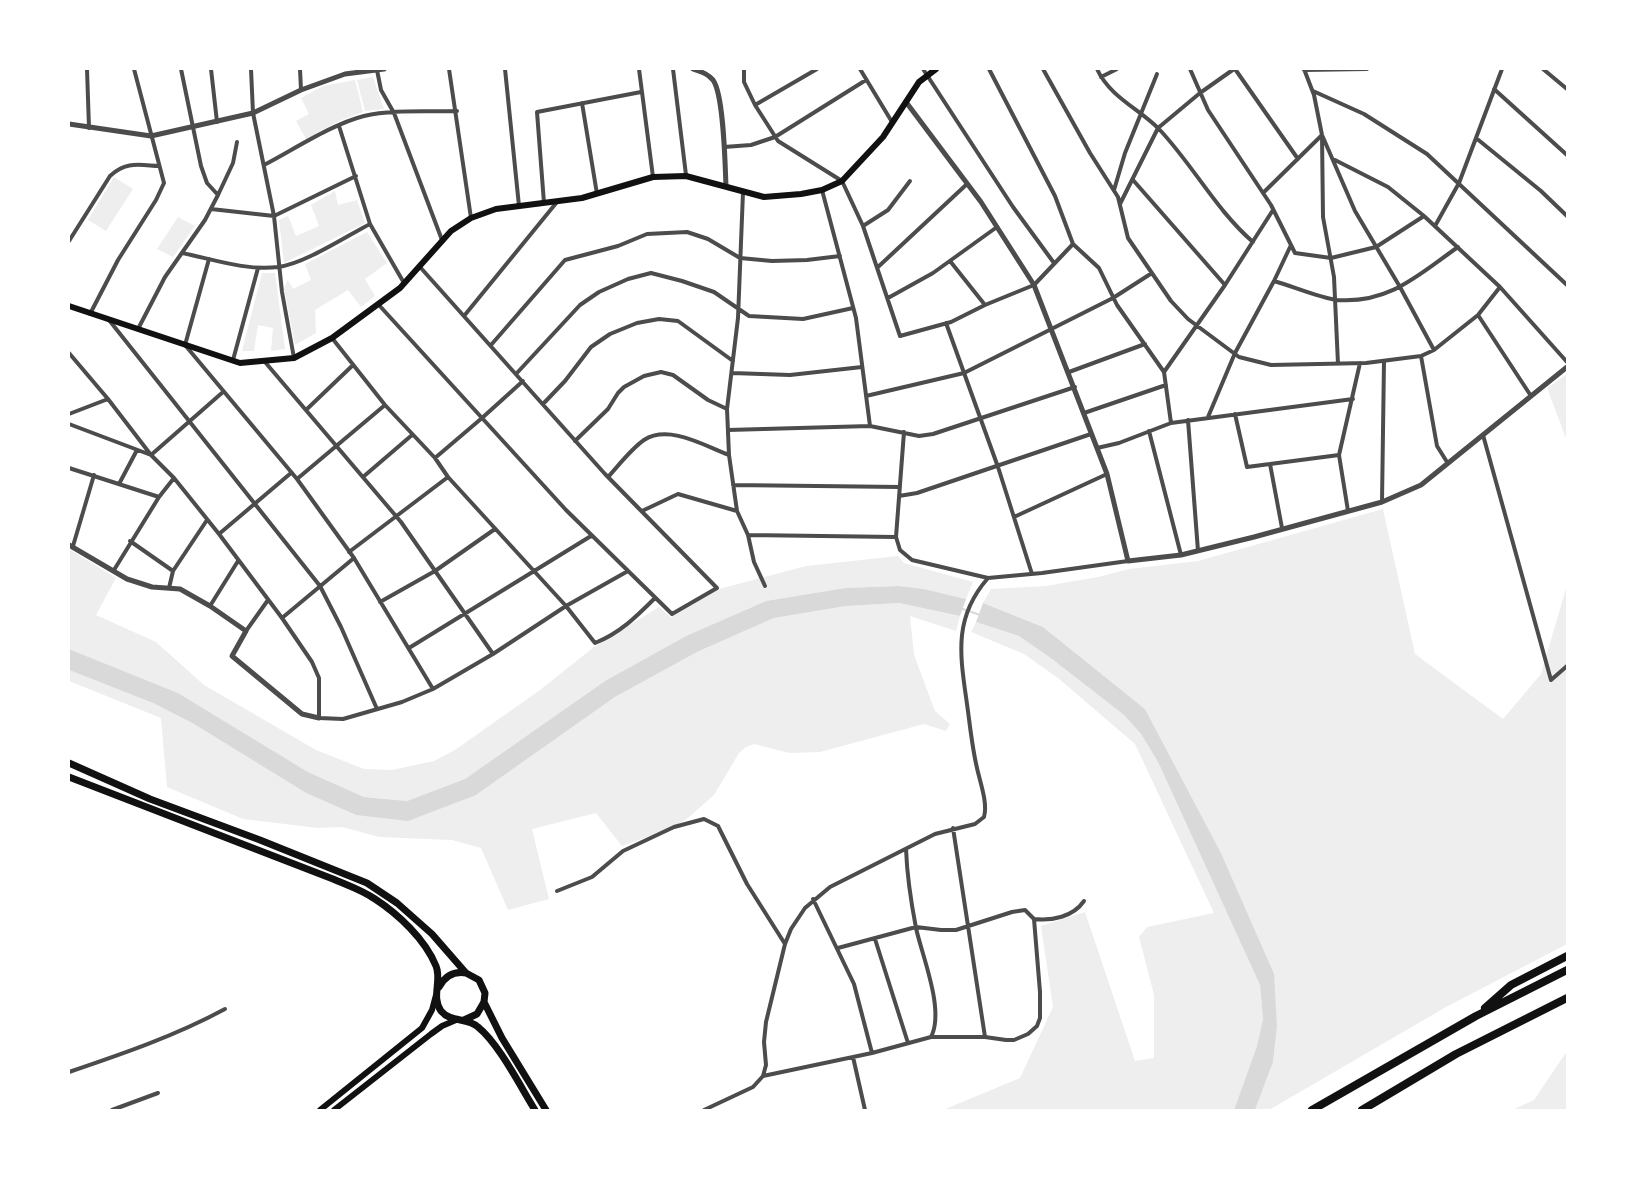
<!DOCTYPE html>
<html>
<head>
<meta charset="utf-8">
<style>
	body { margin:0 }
	#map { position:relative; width:1636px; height:1179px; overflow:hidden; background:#fff; font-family:"IBM Plex Serif",serif }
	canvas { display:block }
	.frame { position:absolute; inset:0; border:70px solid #fff; pointer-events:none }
</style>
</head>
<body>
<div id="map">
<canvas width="1636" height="1179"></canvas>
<div class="frame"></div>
</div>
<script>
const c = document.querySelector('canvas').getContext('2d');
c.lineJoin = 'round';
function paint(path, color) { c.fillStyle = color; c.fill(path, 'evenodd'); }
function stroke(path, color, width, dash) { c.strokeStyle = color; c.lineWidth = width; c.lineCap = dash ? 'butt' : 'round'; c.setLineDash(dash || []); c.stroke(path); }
paint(new Path2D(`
	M373,77L384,109L365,111L357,80Z
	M355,80L363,112L339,121L306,139L296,121L309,114L301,98L323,86Z
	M114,177L133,189L106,231L88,220Z
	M335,191L338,205L357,200L365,223L284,263L279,220L288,216L296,236L319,226L311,205Z
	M178,217L195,226L173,257L157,249Z
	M367,232L387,263L365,279L375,296L361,307L348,290L315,310L316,333L295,345L284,288L288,280L293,289L311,280L305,264Z
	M262,273H275L285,349L271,351L273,328L258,325L254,351H242Z
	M1567,374V441L1547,388Z
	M1383,509L1415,654L1503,719L1541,674L1567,585V944L1446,1007L1269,1110H1255L1273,1062L1277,1027L1220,851L1145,709L1043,627L983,603L991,589L1046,586L1098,577L1129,569L1198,561Z
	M69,549L116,578L96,615L156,642L204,685L316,750L364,769L392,770L434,761L455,750L540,690L594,647L659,607L671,617L719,589L806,566L898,556L904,563L973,582L966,599L924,589L899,586L845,588L766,601L686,636L605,681L465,779L407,801L364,797L308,772L178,693L69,649Z
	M899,603L960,616L956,631L910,616L914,655L935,711L950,724L946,731L924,724L820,752L789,753L754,744L746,747L739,753L714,795L689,817L674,827L622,846L596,813L532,829L549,899L508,910L481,848L452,840L379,837L342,827L318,828L243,819L167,787L161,718L69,681V670L153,703L194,724L306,793L356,815L476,795L615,697L697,652L774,618L846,606Z
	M976,622L1019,636L1052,659L1124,715L1141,734L1158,762L1260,985L1263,1019L1257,1046L1234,1110H943L1020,1078L1053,1007L1041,926L1085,912L1135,1061L1154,1058V995L1139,937L1147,927L1214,913L1135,744L1058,678L1024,654L971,632Z
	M1567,1051V1110H1512L1534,1100Z`), '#eee');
paint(new Path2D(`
	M899,586L924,589L966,599L960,616L899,603L846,606L774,618L697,652L615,697L476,795L408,821L356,815L306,793L194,724L153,703L69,670V649L178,693L308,772L364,797L407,801L465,779L605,681L686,636L766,601L845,588Z
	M983,603L1043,627L1145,709L1220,851L1274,974L1277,1027L1273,1062L1255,1110H1234L1257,1046L1263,1019L1260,985L1158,762L1141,734L1124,715L1052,659L1019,636L976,622Z`), '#d9d9d9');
stroke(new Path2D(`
	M960,608L980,615`), '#d9d9d9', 2);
stroke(new Path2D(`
	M87,69L89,128
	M211,69L217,122
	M251,69L253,113L274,216L282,292L294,358
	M300,69L301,90
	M449,69L471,218
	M505,69L519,206
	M639,69L653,177
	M673,69L686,175
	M744,69V82L755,105L778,141L842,181L863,226L900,336L951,322L985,305L1034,285L1073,244
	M860,69L892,122
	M923,69L1013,207L1054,263
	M989,69L1055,196L1073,244L1099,268L1117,305L1164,372L1171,423
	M1043,69L1090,153L1118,197L1128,238L1171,301L1188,319L1239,357L1271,365L1366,363L1421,356L1434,350L1478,315L1500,287
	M1097,69C1110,97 1138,108 1159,129C1193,165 1216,210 1253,242
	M1190,69L1208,110L1271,205L1295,253L1331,258L1376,247L1424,216
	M1235,69L1298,159
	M1304,69L1314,95L1322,135L1355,211L1400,287L1434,350
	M1543,69L1567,89
	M377,70L381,90L394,113L442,240
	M1304,70L1367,69
	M1101,77L1117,69
	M1494,89L1567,155
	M1313,91L1364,114L1427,154L1567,285
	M582,103L597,194
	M755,105L817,69
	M339,126L370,224L404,283
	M1476,138L1541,191L1567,216
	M724,147L751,145L775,137L866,80
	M1335,160L1388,187L1424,216L1500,287L1567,362
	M264,165C293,150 332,124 364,116C393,109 426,112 457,111
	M1133,180L1225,285
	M822,190L856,318L870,426
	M1114,190L1125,153L1157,74
	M743,192L738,318L727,409L729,455L737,511L748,535L754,562L765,586
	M1263,193L1322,135L1323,217L1334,277L1338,364
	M218,195L233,163L237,142
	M544,203L537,112L641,92
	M1120,204L1158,128L1200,93L1234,69
	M211,209L274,216L356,176
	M863,226L888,210L910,181
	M1435,226L1459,183L1502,69
	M69,241L110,176C126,161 139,165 159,166
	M182,253C212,259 246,271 278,267C304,264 345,237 370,224
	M209,259L185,345L297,479L354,558
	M950,261L985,305
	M878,267L967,184
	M1274,281C1292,286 1320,298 1337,300C1389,304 1418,275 1458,247
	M888,298L933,273L997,227
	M378,304L566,510L672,614L717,588L605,474L420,267
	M90,314L118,260L156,200L164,183L134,69
	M1478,315L1531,396
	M464,316L557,202
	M109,320L320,586L341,627L377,709
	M946,323L998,467L1032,574
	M138,329L165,277L205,220L218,195L207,183L201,166L181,69
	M332,338L385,405L435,458L448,477L566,606L595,643C620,633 636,617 655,598
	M491,345L565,260L618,246L647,234L687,232L708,239L740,258L772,261L807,260L840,256
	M69,353L108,399L151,455L174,478L219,534L282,618
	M1421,356L1437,446L1447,462
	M233,360L258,268
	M265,362L401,522L493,654L433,689
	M1069,372L1145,344
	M1164,372L1225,285L1273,210
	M732,373L790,375L862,367
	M516,374L580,305L599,292L628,279L651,273L682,281L714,292L749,316L803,319L853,308
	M866,396L964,373L1113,298L1152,273
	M543,404L565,381L591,347L610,334L637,323L659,319L678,321L733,361
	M306,410L353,365
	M1084,413L1166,385
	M69,414L108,399
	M1235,414L1247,467L1339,455
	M1208,417L1235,353L1274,281L1291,245
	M1188,420L1198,551
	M69,424L151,455L223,392
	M728,430L870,426L919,436L933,434L1075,387
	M1149,431L1181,555
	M904,432L896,537L900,550L912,560L988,578L1042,573L1128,561
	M1483,435L1551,680L1567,666
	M575,441L608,409L618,393L624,387L644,376L661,372L673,375L708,400L727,409
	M1097,448L1119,443L1171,423L1353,399
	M435,458L482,418L523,381
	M1270,464L1282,528
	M69,468L159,497
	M363,477L412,435
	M608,477C619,465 631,449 644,440C669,424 705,446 729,455
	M297,479L385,405
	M119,484L137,450
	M733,485L900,487
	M899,496L917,493L1091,434
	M1382,502L1384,361
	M642,511L678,494L737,511
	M1348,511L1339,455L1360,363
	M1014,517L1107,474
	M219,534L291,473
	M748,535L896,537
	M130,541L173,571
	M73,546L94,475
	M349,552L448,477
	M354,558L433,689L402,702L343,719L319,718V678L312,662L282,618Z
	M114,570L159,497L174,478
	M169,588L173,571L207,520
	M380,602L435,571L495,529
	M210,606L238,561
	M246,631L268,600
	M409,648L591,536
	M493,654L566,606L628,571
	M953,828L985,1037
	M906,849C907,875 911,902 916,928C922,956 945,1010 931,1037
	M557,891L592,877L623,851L674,827L704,819L718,826L747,884L785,944
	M813,899L854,984L872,1053
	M1034,919C1052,921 1073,917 1084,901
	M875,939L908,1043
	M853,1057L865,1110
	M69,1072C122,1054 175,1036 225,1009
	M763,1076L766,1065L764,1042L766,1022L785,944L791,929L805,908L830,887L935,834L975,824L984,817C988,803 980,782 977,768C972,747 970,725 967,704C960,655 953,618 988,578
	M112,1110L158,1093
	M704,1110L753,1087L763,1076L872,1053L931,1037H985L1006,1040H1014L1028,1034L1037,1026L1040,1018V992L1034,919L1025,910L1012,912L956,930H941L916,927L838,948`), '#4c4c4c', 4);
stroke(new Path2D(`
	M693,69C701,72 707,73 713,80C724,95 725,165 726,186
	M906,102L981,202L1034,285L1107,474L1128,561L1181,555L1254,537L1382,502L1421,485L1567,367
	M69,124L151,136L253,113L301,90L345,74L384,69
	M69,545L127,579L152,587L180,589L210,606L246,631L232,656L302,714L319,718`), '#4c4c4c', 5);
stroke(new Path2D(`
	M69,306L240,363L294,358L332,338L400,288L451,231L471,218L496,209L582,198L653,177L686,176L764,197L801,194L822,190L842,181L883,137L919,82L936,69
	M320,1110L422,1028L432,1010L436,995
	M334,1110L431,1034L442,1026L456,1020`), '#111', 6);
stroke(new Path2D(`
	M69,763L150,799L260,840L367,883L397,903L432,934L466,973L479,980L485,993L484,1002L477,1014L464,1020
	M69,777L333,879C347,885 362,890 375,899C398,914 425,939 436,966C442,980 431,997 441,1011C451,1023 467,1017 478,1027C499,1044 520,1086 535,1110
	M439,987C445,976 454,971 466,973
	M484,1002L502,1038L546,1110`), '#111', 7);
stroke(new Path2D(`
	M1485,1008L1511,985L1567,956
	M1312,1110L1476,1016L1567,970
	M1362,1110L1456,1054L1567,998`), '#111', 8);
</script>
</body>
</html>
